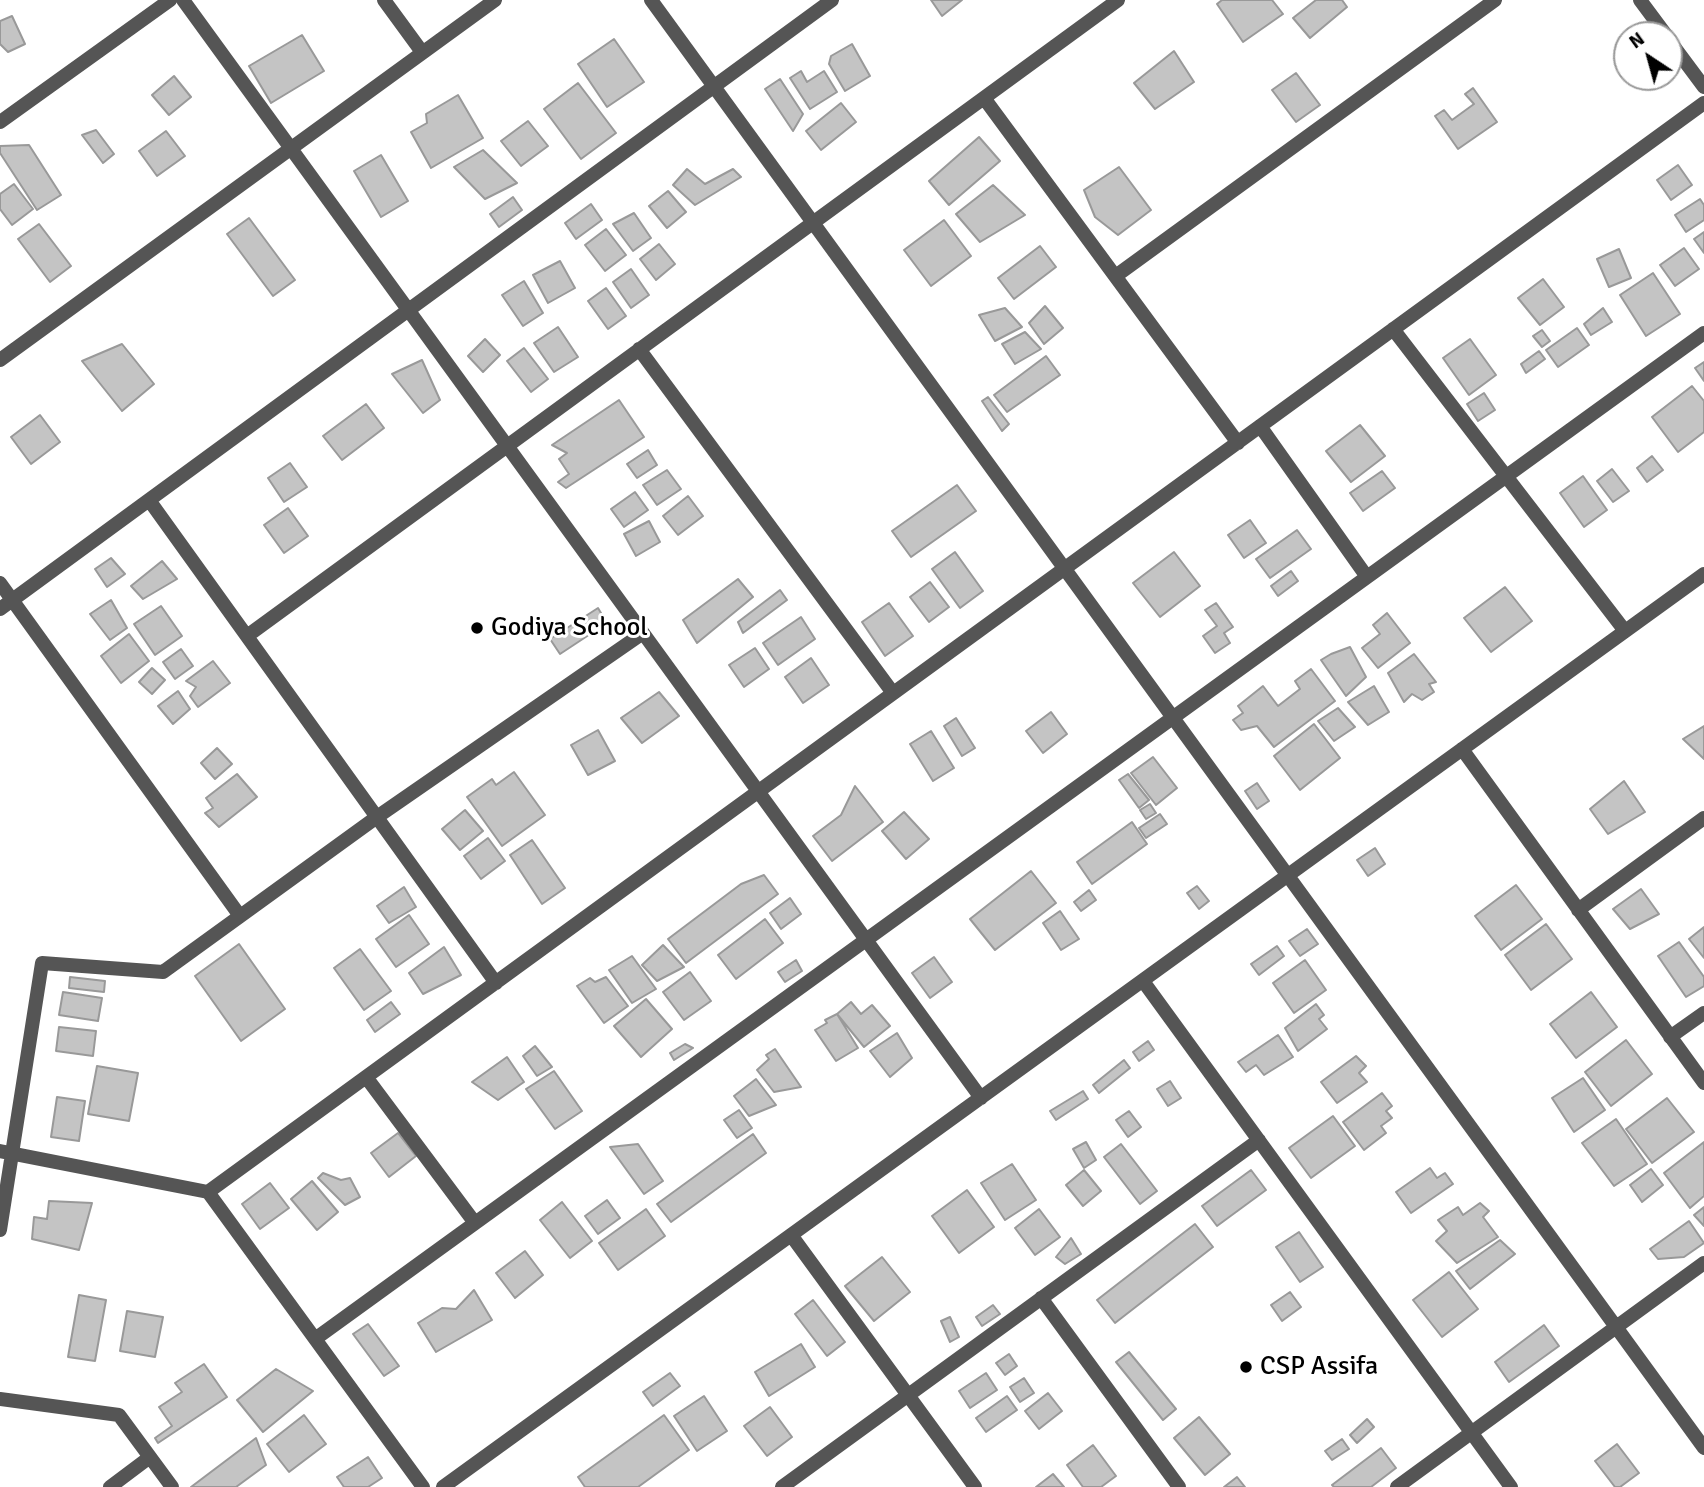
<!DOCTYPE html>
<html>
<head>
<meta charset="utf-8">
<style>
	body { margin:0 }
	#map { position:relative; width:1704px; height:1487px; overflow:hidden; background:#fff; font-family:Signika,sans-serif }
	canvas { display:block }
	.north { position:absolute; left:1613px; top:21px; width:70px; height:70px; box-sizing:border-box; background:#fff; border:2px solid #999; border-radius:50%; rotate:324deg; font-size:19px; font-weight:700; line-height:28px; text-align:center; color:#000 }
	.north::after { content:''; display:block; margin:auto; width:24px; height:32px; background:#000; clip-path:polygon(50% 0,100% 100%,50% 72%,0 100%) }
</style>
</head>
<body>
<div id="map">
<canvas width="1704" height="1487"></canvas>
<div class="north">N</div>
</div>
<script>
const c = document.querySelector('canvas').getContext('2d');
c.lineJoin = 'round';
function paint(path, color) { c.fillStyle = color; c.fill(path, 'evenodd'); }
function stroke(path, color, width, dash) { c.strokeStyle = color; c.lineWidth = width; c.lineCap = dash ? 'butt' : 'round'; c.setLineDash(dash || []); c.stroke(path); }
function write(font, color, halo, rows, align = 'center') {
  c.font = font + ' Signika,sans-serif'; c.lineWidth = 6; c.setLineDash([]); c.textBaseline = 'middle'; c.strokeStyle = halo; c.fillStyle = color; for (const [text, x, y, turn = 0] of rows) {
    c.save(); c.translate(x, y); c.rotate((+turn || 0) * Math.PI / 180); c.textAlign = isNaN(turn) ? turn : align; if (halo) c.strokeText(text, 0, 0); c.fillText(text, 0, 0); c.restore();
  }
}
const building = new Path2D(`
	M931,0H962L942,16Z
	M1222,0H1272L1283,14L1243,42L1217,4Z
	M1316,0H1342L1347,7L1310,38L1293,18Z
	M12,16L25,44L8,52L0,44V21Z
	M302,35L324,71L271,103L249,66Z
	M614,39L644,82L607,107L578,64Z
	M852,44L870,76L845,91L829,64L831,56Z
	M1174,51L1194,82L1155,109L1134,83Z
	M801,71L807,82L824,71L837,92L810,109L790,78Z
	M1296,73L1320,105L1296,122L1272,90Z
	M174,76L191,97L169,115L152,95Z
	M780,79L803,114L793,131L765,89Z
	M578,83L616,133L581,159L544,109Z
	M1473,88L1497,122L1458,149L1435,116L1444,110L1452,120L1474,104L1465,94Z
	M458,95L483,138L431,168L411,132L427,123L426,114Z
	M841,103L856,122L821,150L806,131Z
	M528,121L548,146L521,166L501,141Z
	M96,130L114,154L103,163L82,135Z
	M166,131L185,156L157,176L139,151Z
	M979,137L1000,161L949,205L929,181Z
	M29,145L61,195L37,210L0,153V146Z
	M483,150L517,183L485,199L454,167Z
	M381,155L408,201L381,217L354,171Z
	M1678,165L1692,185L1671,200L1657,180Z
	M1119,167L1151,210L1118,235L1095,217L1084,190Z
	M687,169L705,184L733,169L741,177L695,205L673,185Z
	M14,184L33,209L12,225L0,209V194Z
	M993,185L1025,215L980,242L956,214Z
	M668,191L686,212L667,228L649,206Z
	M513,197L522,210L499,227L490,214Z
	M1700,199L1704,205V220L1686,232L1675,215Z
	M591,204L602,220L576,239L565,223Z
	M634,213L651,238L633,251L613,224Z
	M249,218L295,280L273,296L227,234Z
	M944,220L971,256L931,286L904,250Z
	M39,224L71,266L50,282L18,239Z
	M606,229L626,255L605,271L585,245Z
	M1704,232V253L1694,239Z
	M659,244L675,264L656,280L640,259Z
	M1040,246L1056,267L1014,299L998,278Z
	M1684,248L1699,269L1675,286L1660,265Z
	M1619,249L1631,278L1609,287L1597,259Z
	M560,261L575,288L548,303L533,275Z
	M631,269L649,295L631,308L613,282Z
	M1653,273L1680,314L1646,336L1620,295Z
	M1543,279L1564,307L1540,325L1518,298Z
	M524,281L543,313L523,326L502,295Z
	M606,288L626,316L608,329L588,301Z
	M1045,306L1063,328L1044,344L1029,323Z
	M1005,308L1022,327L995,341L979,315Z
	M1603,308L1612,322L1591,335L1584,324Z
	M558,327L578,357L554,372L534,343Z
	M1577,328L1589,345L1558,367L1546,350Z
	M1542,330L1550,341L1542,347L1533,336Z
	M1025,332L1041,349L1015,364L1002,344Z
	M485,339L500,355L483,372L468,356Z
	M1470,339L1496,375L1469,395L1443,358Z
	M122,344L154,384L122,411L82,361Z
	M524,348L548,379L531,392L507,361Z
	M1539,351L1545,359L1526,373L1521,364Z
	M1046,356L1060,375L1007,412L994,395Z
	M422,360L440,400L423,413L392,374Z
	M1704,362V381L1695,368Z
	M1692,386L1704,401V432L1678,452L1652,417Z
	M1484,393L1495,410L1478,421L1467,404Z
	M988,397L1009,424L1002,431L982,401Z
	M619,400L644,437L566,488L558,482L569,474L559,459L567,453L552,445Z
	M366,404L384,428L342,460L323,436Z
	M40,415L60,442L31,464L11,437Z
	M1360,425L1385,456L1351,482L1326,451Z
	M648,450L657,465L637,478L627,464Z
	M1652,456L1663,470L1647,482L1637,468Z
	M290,463L307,487L284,502L268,478Z
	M1612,469L1629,491L1613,502L1597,481Z
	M667,470L681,489L657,505L643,485Z
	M1382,471L1395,488L1363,511L1350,493Z
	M1583,476L1607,510L1584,527L1560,493Z
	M957,485L976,511L911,557L892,531Z
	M635,492L648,510L624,527L611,509Z
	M688,496L703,516L678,535L663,516Z
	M288,508L308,536L284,553L264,525Z
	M1250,520L1266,543L1244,558L1228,535Z
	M649,521L660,542L636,556L624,534Z
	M1297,530L1311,549L1270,578L1256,559Z
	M955,552L983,591L960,608L932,569Z
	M1174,552L1200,586L1160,617L1133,583Z
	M111,558L125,574L107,587L95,569Z
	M162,561L177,579L143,599L131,586Z
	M1291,571L1298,581L1278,596L1271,586Z
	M738,579L753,597L697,643L683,620Z
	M930,582L949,607L929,622L910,597Z
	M1505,587L1532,621L1491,652L1464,618Z
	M780,590L787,600L743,633L738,622Z
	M111,600L127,628L110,640L90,614Z
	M889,603L913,636L885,656L862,622Z
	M1216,603L1233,627L1224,633L1230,643L1215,653L1203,636L1217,626L1205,610Z
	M161,606L182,636L155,655L134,624Z
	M598,608L607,623L560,654L550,639Z
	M1387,613L1410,643L1378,668L1362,648L1380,634L1373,625Z
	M801,617L815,639L778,665L763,643Z
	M129,634L149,661L121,683L101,656Z
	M1350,647L1366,677L1346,696L1321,660L1331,654Z
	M755,648L769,669L744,687L729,665Z
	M181,649L193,666L175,679L163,662Z
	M1414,654L1436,682L1429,684L1434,692L1422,700L1412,694L1404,702L1388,673Z
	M811,658L829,685L803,703L785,677Z
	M213,661L230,683L198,707L190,696L196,687L186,681Z
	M152,668L165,680L152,694L139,682Z
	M1311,669L1335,701L1274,747L1257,726L1241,730L1233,720L1243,713L1238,706L1263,686L1278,706L1300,689L1295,681Z
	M1374,686L1389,712L1368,725L1348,702Z
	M178,691L190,709L173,724L158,706Z
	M659,692L679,716L642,743L621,718Z
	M1338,708L1355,727L1334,741L1318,721Z
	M1051,712L1067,734L1043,753L1026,731Z
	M956,718L975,748L962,756L944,726Z
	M1314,724L1340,758L1300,790L1274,756Z
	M1704,726V759L1683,739Z
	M598,730L615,761L588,775L571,745Z
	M931,731L954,768L933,781L910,744Z
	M217,748L232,764L215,779L201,763Z
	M1153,757L1177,788L1156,805L1131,773Z
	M514,772L545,815L502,846L467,797L492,779L496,785Z
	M237,774L257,797L219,827L205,813L213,808L206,798Z
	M1128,774L1149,800L1139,808L1119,780Z
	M1624,781L1645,812L1608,834L1590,809Z
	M1257,783L1269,801L1257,809L1245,791Z
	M855,786L883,822L832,861L813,836L841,815Z
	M1150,804L1156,813L1146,819L1140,810Z
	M465,810L483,831L460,850L442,829Z
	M904,812L929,839L906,859L882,831Z
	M1160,814L1167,824L1146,838L1139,828Z
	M1132,822L1147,844L1092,884L1077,862Z
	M488,838L505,861L481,879L464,856Z
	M532,840L565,888L542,904L510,855Z
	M1375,848L1385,864L1368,876L1357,860Z
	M1031,871L1056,903L995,950L970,919Z
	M764,875L778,894L686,963L668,939L741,884Z
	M1516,885L1542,919L1501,950L1475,916Z
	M1197,886L1209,901L1199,909L1187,893Z
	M404,887L416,907L389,923L377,906Z
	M1641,889L1659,914L1630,929L1613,909Z
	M1089,890L1096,900L1081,911L1074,902Z
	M790,898L801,914L781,929L770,913Z
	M1060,911L1079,939L1061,950L1043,923Z
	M409,915L429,944L396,967L376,939Z
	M765,919L783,943L736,979L718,955Z
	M1546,924L1572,959L1531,990L1505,955Z
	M1704,927V958L1689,939Z
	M1307,929L1318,944L1300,956L1289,941Z
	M1679,942L1704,977V986L1686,997L1658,956Z
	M239,944L285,1009L241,1041L195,976Z
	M663,945L684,967L657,981L642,965Z
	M1277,946L1284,956L1259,975L1251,964Z
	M444,947L461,975L423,994L409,973Z
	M360,949L391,991L364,1010L334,968Z
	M632,956L656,989L632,1003L609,970Z
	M934,957L952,982L930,998L912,973Z
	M796,960L802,971L785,982L778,972Z
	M1305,960L1326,990L1294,1013L1273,983Z
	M690,972L711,1001L684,1020L663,992Z
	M70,977L105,981L104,992L69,988Z
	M606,977L628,1006L604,1023L577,986L590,978L595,982Z
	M63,992L102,998L98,1021L59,1015Z
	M1591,992L1617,1027L1576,1058L1550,1024Z
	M646,999L672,1029L641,1057L614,1026Z
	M391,1002L400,1014L375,1032L367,1020Z
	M851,1002L861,1014L872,1005L890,1026L864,1047L837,1014Z
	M1316,1004L1324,1015L1319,1019L1327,1029L1298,1051L1285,1028Z
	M837,1014L858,1048L836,1061L815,1030L827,1023L825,1020Z
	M59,1027L96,1031L93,1056L56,1051Z
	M897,1033L912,1058L890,1077L870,1051Z
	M1278,1035L1293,1057L1264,1075L1256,1065L1246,1072L1238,1062Z
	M1626,1040L1652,1074L1611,1106L1585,1072Z
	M1148,1041L1154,1050L1139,1061L1133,1052Z
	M685,1044L693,1048L674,1060L670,1053Z
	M535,1046L552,1067L537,1076L523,1056Z
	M775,1049L801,1087L774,1092L757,1070L769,1059L766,1055Z
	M1356,1056L1366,1066L1359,1073L1367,1082L1337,1103L1321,1082Z
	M507,1057L524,1082L498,1100L472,1082Z
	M1124,1060L1130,1068L1099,1093L1093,1085Z
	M97,1066L138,1073L129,1121L88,1114Z
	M554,1071L582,1111L555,1129L526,1089Z
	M1583,1078L1605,1110L1574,1132L1552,1098Z
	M756,1079L776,1105L749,1116L734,1096Z
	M1170,1081L1181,1098L1168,1106L1157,1089Z
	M1083,1091L1088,1099L1056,1120L1050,1111Z
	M1382,1093L1392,1106L1386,1111L1392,1118L1381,1126L1386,1133L1364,1150L1343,1122Z
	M57,1097L85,1101L79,1141L51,1137Z
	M1667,1098L1694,1132L1652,1163L1626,1129Z
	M739,1110L752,1128L737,1138L724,1120Z
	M1129,1111L1141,1127L1128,1137L1116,1120Z
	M1333,1116L1355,1146L1311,1178L1289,1148Z
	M1616,1119L1647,1164L1614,1186L1582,1143Z
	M398,1133L416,1156L389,1177L371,1153Z
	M753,1134L766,1153L671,1222L657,1204Z
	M1086,1142L1096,1160L1084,1168L1073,1149Z
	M1704,1142V1196L1690,1208L1664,1173Z
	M638,1144L663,1181L644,1194L610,1147Z
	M1121,1144L1157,1191L1140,1204L1104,1157Z
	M1012,1164L1036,1200L1005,1220L981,1183Z
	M1430,1168L1437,1178L1445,1173L1453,1184L1411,1213L1396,1192Z
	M1651,1169L1663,1185L1642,1202L1630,1185Z
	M1084,1170L1101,1191L1083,1206L1066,1185Z
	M1251,1170L1266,1190L1217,1226L1202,1206Z
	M323,1173L341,1180L350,1178L360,1197L345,1205L318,1178Z
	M312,1181L338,1212L317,1230L291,1199Z
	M270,1183L289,1208L260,1229L242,1204Z
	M967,1190L994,1227L959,1253L932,1216Z
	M607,1200L620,1218L598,1234L585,1216Z
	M49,1201L92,1203L79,1250L32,1239L34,1217L47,1219Z
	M562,1202L592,1241L570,1258L540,1220Z
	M1480,1203L1489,1211L1483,1217L1498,1237L1457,1263L1436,1241L1447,1231L1438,1220L1458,1207L1463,1215Z
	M1704,1207V1226L1694,1215Z
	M646,1209L665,1236L618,1270L599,1243Z
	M1039,1209L1060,1237L1035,1255L1015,1228Z
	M1689,1221L1704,1243L1684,1257L1658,1259L1650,1249Z
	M1195,1224L1213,1247L1115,1323L1097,1300Z
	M1299,1232L1323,1267L1300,1282L1276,1247Z
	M1071,1238L1081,1254L1065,1264L1056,1257Z
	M1500,1240L1515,1254L1470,1289L1456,1271Z
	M525,1251L543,1275L515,1298L496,1273Z
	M882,1257L910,1292L874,1321L845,1286Z
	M1449,1272L1478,1309L1442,1337L1413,1300Z
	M474,1290L492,1320L436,1352L418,1323L442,1308L456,1309Z
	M1290,1292L1301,1307L1282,1321L1271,1305Z
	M79,1295L106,1300L95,1361L68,1357Z
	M813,1300L845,1342L827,1356L795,1314Z
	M993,1305L1000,1314L982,1326L976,1317Z
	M127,1311L163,1317L155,1357L120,1351Z
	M950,1317L959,1337L950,1342L941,1321Z
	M368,1324L399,1366L384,1376L353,1334Z
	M1544,1325L1559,1346L1509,1382L1495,1362Z
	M801,1344L815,1367L769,1396L755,1372Z
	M1129,1352L1176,1409L1163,1420L1116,1362Z
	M1009,1354L1017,1366L1005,1375L996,1363Z
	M204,1364L227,1397L158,1443L155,1438L172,1426L159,1407L182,1392L175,1383Z
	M276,1369L313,1391L263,1432L237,1400Z
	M670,1373L680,1386L653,1406L643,1392Z
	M986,1373L997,1390L970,1408L959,1391Z
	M1024,1378L1034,1393L1020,1402L1010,1387Z
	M1048,1393L1062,1411L1039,1429L1025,1411Z
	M704,1396L727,1431L697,1451L674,1416Z
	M1007,1396L1017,1410L986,1432L976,1418Z
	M770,1407L792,1437L767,1456L744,1426Z
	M304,1415L326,1444L289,1472L267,1444Z
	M664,1415L689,1450L638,1487H585L578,1477Z
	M1199,1417L1230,1454L1205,1475L1174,1438Z
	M1367,1419L1374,1427L1357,1443L1350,1435Z
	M256,1438L266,1465L236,1487H191Z
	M1342,1439L1349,1449L1332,1460L1325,1451Z
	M1617,1444L1639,1473L1620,1487H1615L1595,1461Z
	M1093,1445L1116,1476L1101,1487H1083L1067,1465Z
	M1381,1448L1396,1468L1371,1487H1334L1332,1485Z
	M368,1457L382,1478L368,1487H344L337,1477Z
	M1053,1474L1064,1487H1036Z
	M1237,1477L1245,1487H1224Z`);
paint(building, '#c4c4c4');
stroke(building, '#999', 2);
stroke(new Path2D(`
	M183,0L981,1098
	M384,0L422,52
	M651,0L1704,1448
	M1640,0L1666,35
	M1669,40L1704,87
	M984,98L1238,443
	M0,122L170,0
	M1117,275L1495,0
	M1393,329L1625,631
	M639,349L893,693
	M0,360L495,0
	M1260,426L1367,577
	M149,500L496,983
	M0,583L240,916
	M0,609L832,0
	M247,636L1118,0
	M1462,749L1704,1083
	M1578,910L1704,818
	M1143,981L1511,1487
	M1670,1037L1704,1013
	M366,1077L475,1223
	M0,1151L208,1192L423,1487
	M208,1192L1704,103
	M0,1230L42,963L163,972L377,817L643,633
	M791,1235L975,1487
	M1041,1298L1179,1487
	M315,1339L1704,333
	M0,1399L119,1415L172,1487
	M110,1487L150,1457
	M443,1487L1704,574
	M782,1487L1259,1140
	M1397,1487L1704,1263`), '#555', 14);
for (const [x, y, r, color] of [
	[477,628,7,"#000"],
	[1246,1367,7,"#000"]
]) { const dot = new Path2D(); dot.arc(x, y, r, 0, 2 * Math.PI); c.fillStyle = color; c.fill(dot); stroke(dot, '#fff', 2.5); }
write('26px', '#000', '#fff', [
	["Godiya School",491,628],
	["CSP Assifa",1260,1367]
], 'left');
</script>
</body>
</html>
